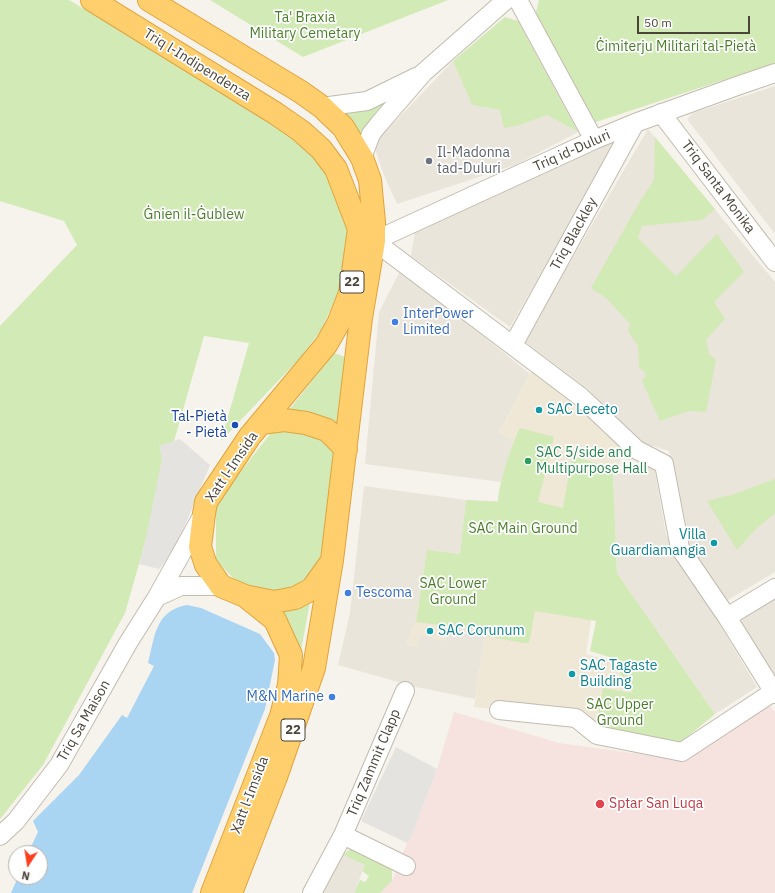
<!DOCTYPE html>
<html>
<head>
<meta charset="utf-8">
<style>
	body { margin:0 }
	#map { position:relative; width:775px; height:893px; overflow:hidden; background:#f6f3ec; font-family:"IBM Plex Sans",sans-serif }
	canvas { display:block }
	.north { position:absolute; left:8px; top:845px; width:40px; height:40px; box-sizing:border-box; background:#fff; border:1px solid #b7b4b0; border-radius:50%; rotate:192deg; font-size:11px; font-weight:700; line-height:16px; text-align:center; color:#4b4439 }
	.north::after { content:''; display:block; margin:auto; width:14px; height:18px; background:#fc3f1d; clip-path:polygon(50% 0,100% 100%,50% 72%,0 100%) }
	.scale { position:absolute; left:637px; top:16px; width:113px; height:18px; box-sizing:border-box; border:2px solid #4b4439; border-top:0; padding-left:5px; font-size:12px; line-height:14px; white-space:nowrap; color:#4b4439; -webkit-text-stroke:3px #fff; paint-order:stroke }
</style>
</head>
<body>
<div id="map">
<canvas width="775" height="893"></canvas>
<div class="north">N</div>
<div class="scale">50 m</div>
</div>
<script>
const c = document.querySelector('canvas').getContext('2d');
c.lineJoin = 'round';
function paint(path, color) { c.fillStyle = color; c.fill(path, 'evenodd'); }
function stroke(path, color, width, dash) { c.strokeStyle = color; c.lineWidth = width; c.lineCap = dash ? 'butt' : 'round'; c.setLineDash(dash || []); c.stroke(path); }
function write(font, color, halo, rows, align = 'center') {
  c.font = font + ' "IBM Plex Sans",sans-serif'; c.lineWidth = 3.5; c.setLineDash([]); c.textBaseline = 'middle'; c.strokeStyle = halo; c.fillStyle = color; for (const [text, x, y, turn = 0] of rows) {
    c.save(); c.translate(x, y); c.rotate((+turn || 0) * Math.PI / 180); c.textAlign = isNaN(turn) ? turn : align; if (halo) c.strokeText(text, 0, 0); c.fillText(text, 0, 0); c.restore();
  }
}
paint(new Path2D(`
	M453,61L472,105L500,110L520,125L547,115L578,132L515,165L397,204L383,173L374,146L387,130Z
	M775,86V234L687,119L693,113Z
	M648,129L775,282V572L726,601L680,530L669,451L639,442L589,390L524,341Z
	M620,136L510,327L411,256L415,231Z
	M401,269L530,374L499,433L514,439L501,482L365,464L379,312Z
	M654,466L666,534L757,687L715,714L617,573L613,475Z
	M364,486L466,500L460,554L427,550L416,622L406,644L416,646L419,635L449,626L475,628L485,636L475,699L416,687L338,665L350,613Z
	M775,599V677L737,621Z
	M343,855L365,865L354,893H319L334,861Z`), '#eae5da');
paint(new Path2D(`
	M536,363L637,450L632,461L621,458L618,470L613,475L586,654L609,660L634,693L653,740L576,718L474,707L485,636L475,628L449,626L445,641L419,635L417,646L406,644L416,622L427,550L460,554L466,500L498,501L499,492L514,440L499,433Z`), '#efe8d6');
paint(new Path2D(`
	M768,704L775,712V893H380L392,881L407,843L411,838L437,769L454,712L559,743L683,760Z`), '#f6e3e0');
paint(new Path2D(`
	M0,0H69L270,120L302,143L330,176L354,236L339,290L322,329L300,358L221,441L249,343L204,336L125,613L43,765L0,819V326L77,245L64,221L0,201Z
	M210,0H448L303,57Z
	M539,0H775V63L593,123L535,16Z
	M505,17L518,21L578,132L547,115L520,125L504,128L500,110L472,105L453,61Z
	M405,88L374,115L362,140L340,115L370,109Z
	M655,137L715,209L702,220L642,226L638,238L676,276L717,234L744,272L714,302L725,319L706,340L709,354L716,360L706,412L689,411L660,421L642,381L646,376L644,371L639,368L638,346L628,331L630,324L606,298L591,288L639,203L654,180Z
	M334,353L348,358L319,567L291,590L275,594L259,591L237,582L216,560V506L226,490Z
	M520,428L554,437L538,502L563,508L572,456L618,470L613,475L617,573L715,714L681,742L653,740L596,728L603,688L633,693L609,657L590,651L596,621L535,611L529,643H524L485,636L475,628L448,626L416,622L427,550L460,554L466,500L498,502C499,482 511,446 520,428Z
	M775,479V513L755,530L737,550L707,501L731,495Z
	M310,602L297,672L293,640L282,610Z
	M350,849L389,865L392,871V881L380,893H354L360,880L365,882L369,876L362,871L365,865L343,855Z`), '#d2eab5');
paint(new Path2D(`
	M180,439L210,465L179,540L171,554L159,569L139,564L144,547L162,459L159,446Z
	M396,747L437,769L411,838L407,843L361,821Z`), '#e5e3e0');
paint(new Path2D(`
	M187,605L201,608L260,634L274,653L275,660L265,709L192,893H11L18,877H40V853H28L38,832L33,821L79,775L122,715L127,718L154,666L148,663C155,636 155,611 187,605Z`), '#a9d4f2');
const minor = new Path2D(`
	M518,0L594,140
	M775,73L737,86L635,123L594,140L374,241L581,397L637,450L664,464L680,548L727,617L775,694
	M322,107L367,101L416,77
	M661,113L775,262
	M362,158L371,134L379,124L423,73L506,0
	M513,345L635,123
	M157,597L181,586H221
	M727,617L775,588
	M499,710L576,718L597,735L682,752L773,692
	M343,835L406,866
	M0,836L16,821L59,765L128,643L157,597L201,518
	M312,893L343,835L405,691`);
const highway = new Path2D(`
	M92,0L275,113L301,131L321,149L336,169L359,229L350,293L338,324L326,345L250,436L206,502L204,514L200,547L206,565L221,586L245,596L275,620L291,655L289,685L281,716L212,893
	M149,0L301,92L322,107L343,127L362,158L370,180L374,222V241L361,318L332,560L314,668L276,777L231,893
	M261,423L284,420L306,423L327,430L346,449
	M249,597L274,602L295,598L312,589L329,565`);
stroke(minor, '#c2bbae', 20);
stroke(highway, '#e0a43c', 24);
stroke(minor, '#fff', 18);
stroke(highway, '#ffcf6e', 22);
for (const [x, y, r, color] of [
	[429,161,4,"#6b7280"],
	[395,322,4,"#3f7fe0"],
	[539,410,4,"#0f9aa8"],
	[235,425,4,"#1a4fb4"],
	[528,461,4,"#2e9e5b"],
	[714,543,4,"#0f9aa8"],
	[348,593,4,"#3f7fe0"],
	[430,631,4,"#0f9aa8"],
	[572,674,4,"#0f9aa8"],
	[332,697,4,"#3f7fe0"],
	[600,804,5,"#e0444e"]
]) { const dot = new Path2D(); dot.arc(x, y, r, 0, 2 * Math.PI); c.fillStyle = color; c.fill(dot); stroke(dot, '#fff', 1.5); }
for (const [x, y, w] of [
	[352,282,24],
	[293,730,24]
]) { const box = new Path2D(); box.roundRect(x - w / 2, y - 11, w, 22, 3); c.fillStyle = '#fff'; c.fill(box); stroke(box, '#4b4439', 1); }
write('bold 13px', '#4b4439', null, [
	["22",352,282],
	["22",293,730]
]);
write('14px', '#4a7f2a', '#fff', [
	["Ta' Braxia",305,18],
	["Military Cemetary",305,34],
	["Ċimiterju Militari tal-Pietà",676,47],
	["Ġnien il-Ġublew",194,215],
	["SAC Main Ground",523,529],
	["SAC Lower",453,584],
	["Ground",453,600],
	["SAC Upper",620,705],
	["Ground",620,721]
]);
write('14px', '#4b4439', '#fff', [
	["Triq l-Indipendenza",197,65,32],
	["Triq id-Duluri",572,151,-24],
	["Triq Santa Monika",718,187,53],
	["Triq Blackley",574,234,-61],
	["Xatt l-Imsida",232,467,-56],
	["Triq Sa Maison",84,721,-60],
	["Triq Zammit Clapp",374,763,-67],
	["Xatt l-Imsida",250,795,-69]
]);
write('14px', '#5b616d', '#fff', [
	["Il-Madonna",437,153],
	["tad-Duluri",437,169]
], 'left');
write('14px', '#366cbe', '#fff', [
	["InterPower",403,314],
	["Limited",403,330],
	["Tescoma",356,593],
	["M&N Marine",324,697,"right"]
], 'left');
write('14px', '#0d838f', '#fff', [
	["SAC Leceto",547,410],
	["Villa",706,535,"right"],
	["Guardiamangia",706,551,"right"],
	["SAC Corunum",438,631],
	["SAC Tagaste",580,666],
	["Building",580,682]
], 'left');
write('14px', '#164399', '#fff', [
	["Tal-Pietà",227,417],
	["- Pietà",227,433]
], 'right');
write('14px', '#27864d', '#fff', [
	["SAC 5/side and",536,453],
	["Multipurpose Hall",536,469]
], 'left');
write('14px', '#be3a42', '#fff', [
	["Sptar San Luqa",609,804]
], 'left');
</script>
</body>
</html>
